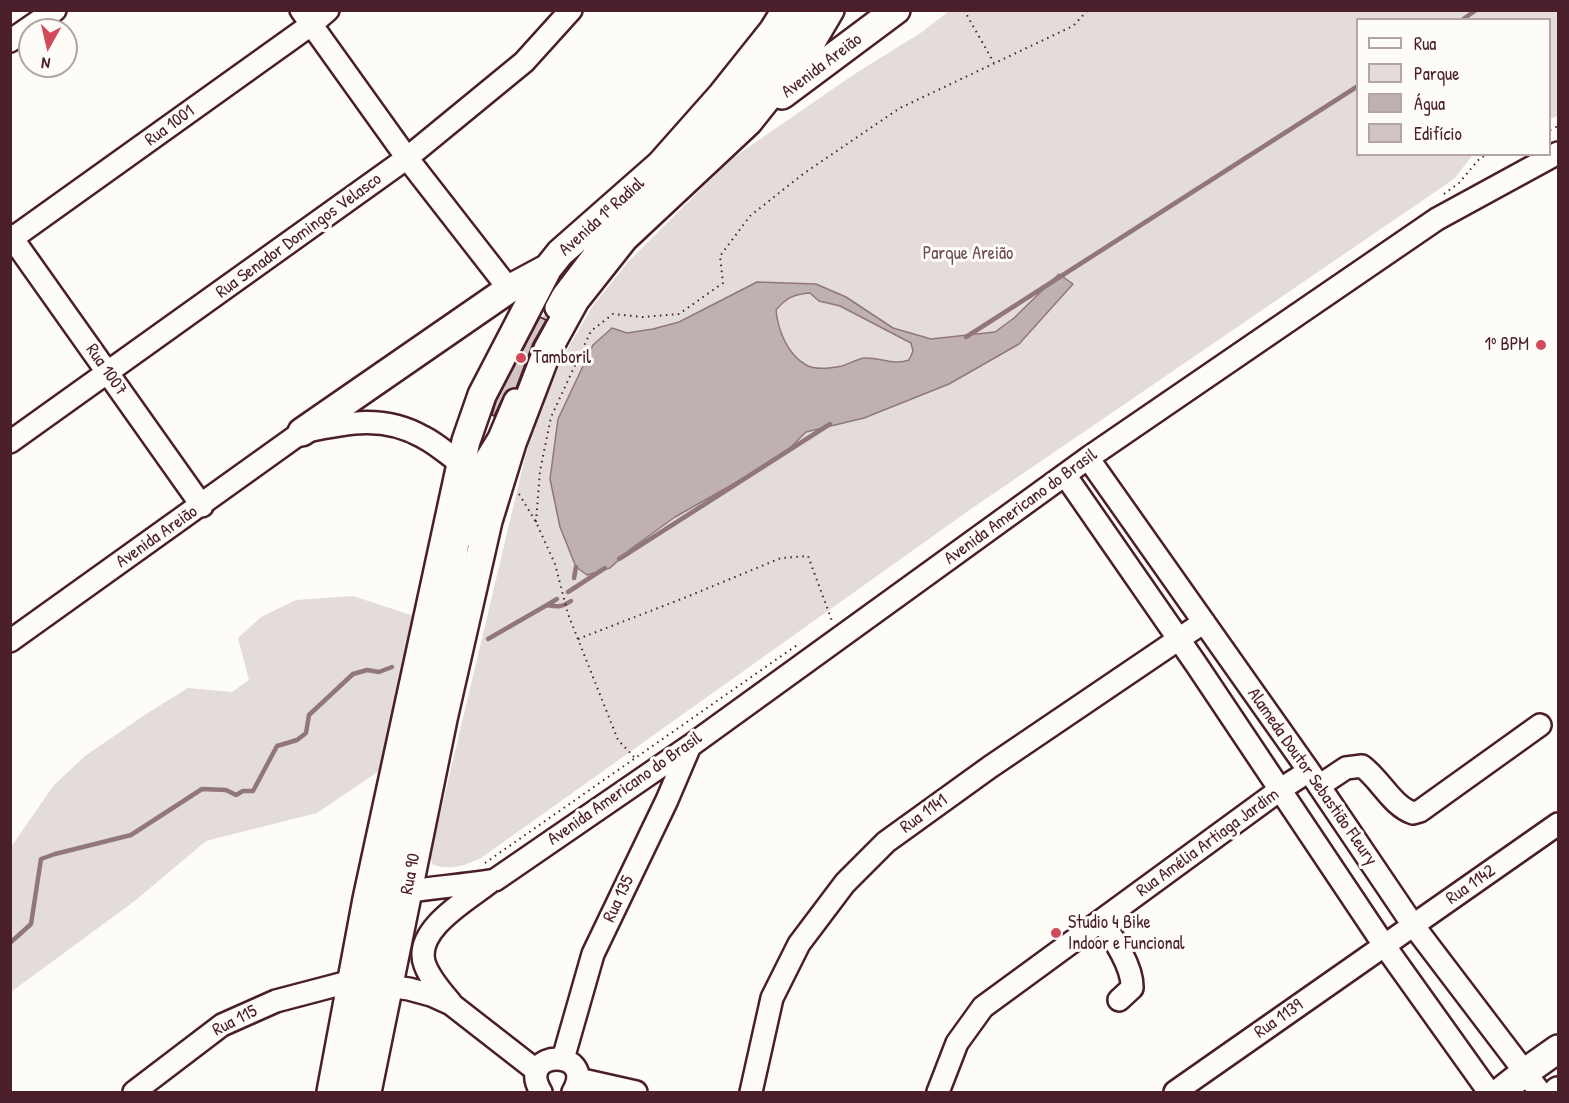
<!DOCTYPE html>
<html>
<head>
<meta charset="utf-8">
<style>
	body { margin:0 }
	#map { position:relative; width:1569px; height:1103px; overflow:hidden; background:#fdfcf7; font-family:"Patrick Hand",sans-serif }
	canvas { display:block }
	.frame { position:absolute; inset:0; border:12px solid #4a1f2b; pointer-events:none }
	.legend { position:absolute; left:1356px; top:18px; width:195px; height:138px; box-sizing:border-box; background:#fdfcf7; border:2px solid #b5a4a5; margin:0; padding:8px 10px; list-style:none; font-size:18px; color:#4a1f2b }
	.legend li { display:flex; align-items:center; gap:12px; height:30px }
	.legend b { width:30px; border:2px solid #b5a4a5 }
	.north { position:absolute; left:18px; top:18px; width:60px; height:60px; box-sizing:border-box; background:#fdfcf7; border:2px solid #b5a4a5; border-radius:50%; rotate:188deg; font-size:16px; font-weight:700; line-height:24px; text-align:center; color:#4a1f2b }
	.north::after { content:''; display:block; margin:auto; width:21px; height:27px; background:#d1495b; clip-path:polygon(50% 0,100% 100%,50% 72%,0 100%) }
</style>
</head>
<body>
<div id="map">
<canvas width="1569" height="1103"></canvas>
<div class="frame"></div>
<ul class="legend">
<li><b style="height:8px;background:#fdfcf7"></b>Rua</li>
<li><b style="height:16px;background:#e3dcda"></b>Parque</li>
<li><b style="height:16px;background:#c0b1b1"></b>Água</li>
<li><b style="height:16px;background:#d0c5c4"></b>Edifício</li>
</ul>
<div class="north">N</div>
</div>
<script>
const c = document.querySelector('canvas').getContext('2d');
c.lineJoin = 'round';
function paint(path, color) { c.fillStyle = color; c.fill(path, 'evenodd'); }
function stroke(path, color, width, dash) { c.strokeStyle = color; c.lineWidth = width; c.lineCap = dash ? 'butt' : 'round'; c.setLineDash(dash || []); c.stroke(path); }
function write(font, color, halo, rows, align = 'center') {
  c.font = font + ' "Patrick Hand",sans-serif'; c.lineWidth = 6; c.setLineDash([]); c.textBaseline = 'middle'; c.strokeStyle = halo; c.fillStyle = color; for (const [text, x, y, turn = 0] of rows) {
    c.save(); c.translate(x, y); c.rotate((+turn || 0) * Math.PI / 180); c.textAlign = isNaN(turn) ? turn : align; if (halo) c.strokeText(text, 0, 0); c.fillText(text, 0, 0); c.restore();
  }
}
paint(new Path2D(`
	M949,11H1558V116L1550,119V20H1358V154L1475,155L1472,156L1454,179L971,509L481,858C464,866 452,870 433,865L430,857L526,453L546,395L567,350L594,304L628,262L730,160L853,75L922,32Z
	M353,596L414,616L379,771L317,813L206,841L136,900L11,992V847L54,785L85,756L146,714L188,688L232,692L249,680L238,638L261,617L296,600Z`), '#e3dcda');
const water = new Path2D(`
	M1059,274L1073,284L1019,344L949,384L864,418L806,432L791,447L760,469L675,517L632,548L610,568L587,575L576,567L560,527L550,479L558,419L593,345L612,328L627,333L653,329L679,322L757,282L816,284L846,297L893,328L931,339L995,332L1014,318ZM810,293L819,301L840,306L911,343L913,351L909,360C893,366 880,357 864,358C857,359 849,364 842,366C832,368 815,370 806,365C787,354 778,330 776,310C786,298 794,294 810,293Z`);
paint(water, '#c0b1b1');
stroke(water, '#91777b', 1.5);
paint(new Path2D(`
	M548,311L552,313L540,335L523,379L516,386L510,388L501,408L494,415L498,402L542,318Z`), '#0003');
stroke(new Path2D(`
	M1462,20L1476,10
	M966,337L1358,86
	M619,559L830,424
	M574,578L576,567
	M568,592L605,568
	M547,605L557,599
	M488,639L547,605C558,607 562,607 571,601
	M10,943L31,924L41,859L55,854L131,835L202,789L226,790L236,795L243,791H253L277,746L297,740L306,733L309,715L353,674L367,670L379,672L392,667`), '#91777b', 4.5);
const building = new Path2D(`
	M540,317L546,320L533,343L516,388L508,390L504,395L494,416L492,415L496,401Z`);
paint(building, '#d0c5c4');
stroke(building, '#4a1f2b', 1.5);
const minor = new Path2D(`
	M301,10L407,158L509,289
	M10,41L55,10
	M616,227L624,217L698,149L749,91L808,10
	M10,235L202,506
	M10,240L312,24L328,10
	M590,241L624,217
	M556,308L563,295L595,253
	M10,442L407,158L524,62L571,10
	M1088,458L1309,771L1413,925L1540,1092
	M1065,475L1196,664L1384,945L1489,1092
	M464,536L486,459L499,438L515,400
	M10,641L302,432C345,423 383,414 423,437C437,444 449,455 461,464
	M1319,786L1346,768L1362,766C1380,779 1392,806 1413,813L1420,811L1540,725
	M367,899C409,889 452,887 495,880L690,746L1088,458L1437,219L1558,153
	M1101,922C1114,938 1133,968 1132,988L1119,1000
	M451,1003C442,992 430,979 425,965C412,931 467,900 489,883
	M563,1059L593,954L667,800L690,746
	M578,1079L636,1092
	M134,1092L222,1025L276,1001L352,981L409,989L431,995L451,1004L537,1071
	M346,1092L390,894L454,571L461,519
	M541,1092C515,1048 598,1048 573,1092
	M751,1092L772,998L799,944L845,883L886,842L990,767L1204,622
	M938,1092L957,1043L983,1007L1281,789L1309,771
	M1175,1092L1558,824`);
const major = new Path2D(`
	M782,95L896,10
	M302,432L509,289L548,268
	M331,1092L367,899L466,441L482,395L548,268L560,253L660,165L722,95L773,31L786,10
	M367,1092L443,719L488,521L512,443L548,349L575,300L624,238L748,122L810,44L830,10
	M1500,1092L1524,1073L1558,1049
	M1557,1092L1558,1091`);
stroke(minor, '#4a1f2b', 26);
stroke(major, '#4a1f2b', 32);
stroke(new Path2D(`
	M964,10L994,63
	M1550,130L1558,126
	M1444,194L1459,183L1480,158L1489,154
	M519,494L536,522L555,564L568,614L618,740L635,758
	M536,522L540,471L551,417L591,331L613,314L643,317L679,314L723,283L720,256L750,216L803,174L900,108L1073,26L1088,10
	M578,639L684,598L781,558L808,556L832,621
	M485,863L800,643`), '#4a1f2b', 2, [1.5, 4.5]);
stroke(minor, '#fdfcf7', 21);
stroke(major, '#fdfcf7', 27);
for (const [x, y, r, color] of [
	[1541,345,6,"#d1495b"],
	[521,358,6,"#d1495b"],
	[1056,933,6,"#d1495b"]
]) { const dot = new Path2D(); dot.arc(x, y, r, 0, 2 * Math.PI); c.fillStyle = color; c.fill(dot); stroke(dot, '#fdfcf7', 2); }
write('18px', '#4a1f2b', '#fdfcf7', [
	["Avenida Areião",822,66,-37],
	["Rua 1001",170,126,-36],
	["Avenida 1ª Radial",602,217,-42],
	["Rua Senador Domingos Velasco",299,236,-36],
	["Rua 1007",106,370,55],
	["Avenida Americano do Brasil",1021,507,-36],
	["Avenida Areião",157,537,-35],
	["Alameda Doutor Sebastião Fleury",1312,777,55],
	["Avenida Americano do Brasil",625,789,-35],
	["Rua 1141",924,814,-36],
	["Rua Amélia Artiaga Jardim",1208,843,-36],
	["Rua 90",411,874,-79],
	["Rua 1142",1471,885,-35],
	["Rua 135",619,899,-65],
	["Rua 1139",1279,1019,-35],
	["Rua 115",235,1021,-27]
]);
write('18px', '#704e57', '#fdfcf7', [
	["Parque Areião",968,254]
]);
write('18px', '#4a1f2b', '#fdfcf7', [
	["1º BPM",1529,345,"right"],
	["Tamboril",533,358],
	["Studio 4 Bike",1068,923],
	["Indoor e Funcional",1068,944]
], 'left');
</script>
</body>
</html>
